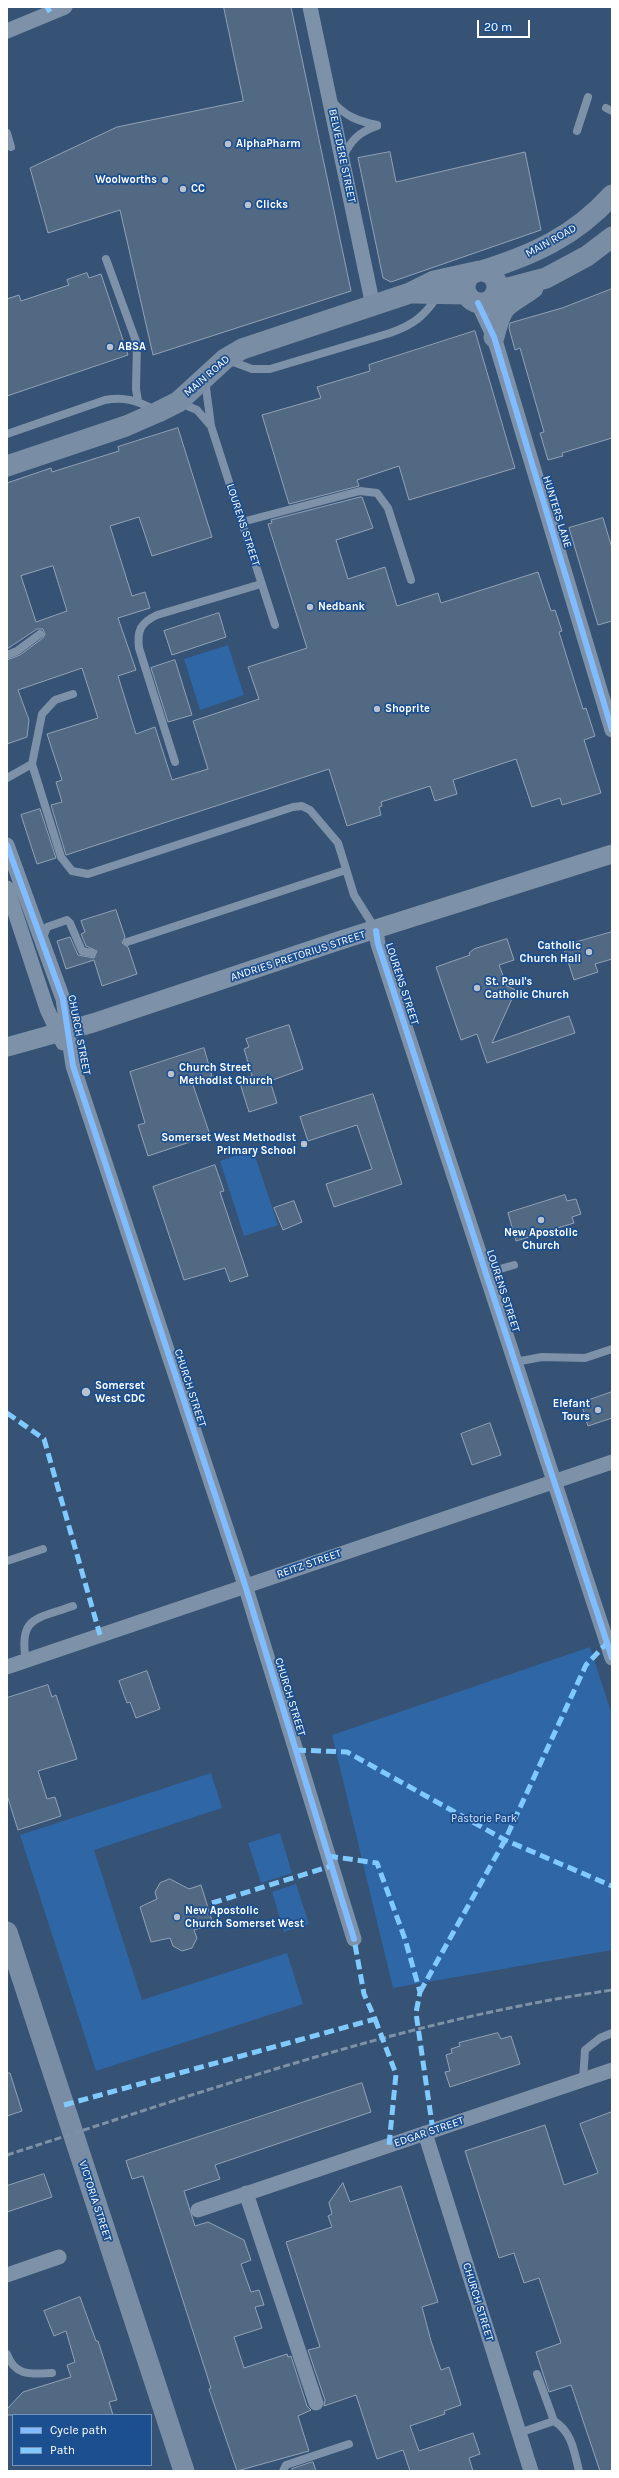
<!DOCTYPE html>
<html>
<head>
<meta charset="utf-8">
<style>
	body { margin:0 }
	#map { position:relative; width:619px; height:2478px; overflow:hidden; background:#365274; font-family:Karla,sans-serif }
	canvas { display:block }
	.frame { position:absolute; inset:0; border:8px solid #fff; pointer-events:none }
	.legend { position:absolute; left:12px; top:2414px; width:140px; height:52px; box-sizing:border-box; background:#1b4f8f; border:1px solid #7695bc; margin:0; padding:5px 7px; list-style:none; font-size:12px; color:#fff }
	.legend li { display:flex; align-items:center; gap:8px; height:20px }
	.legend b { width:20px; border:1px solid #7695bc }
	.scale { position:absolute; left:477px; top:20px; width:53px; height:18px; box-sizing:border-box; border:2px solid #fff; border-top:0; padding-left:5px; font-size:12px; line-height:14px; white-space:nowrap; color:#fff; -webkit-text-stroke:3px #1b4f8f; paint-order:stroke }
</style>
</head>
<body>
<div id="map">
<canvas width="619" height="2478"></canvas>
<div class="frame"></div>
<ul class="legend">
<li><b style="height:5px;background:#80bcff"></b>Cycle path</li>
<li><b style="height:5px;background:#80caff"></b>Path</li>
</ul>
<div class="scale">20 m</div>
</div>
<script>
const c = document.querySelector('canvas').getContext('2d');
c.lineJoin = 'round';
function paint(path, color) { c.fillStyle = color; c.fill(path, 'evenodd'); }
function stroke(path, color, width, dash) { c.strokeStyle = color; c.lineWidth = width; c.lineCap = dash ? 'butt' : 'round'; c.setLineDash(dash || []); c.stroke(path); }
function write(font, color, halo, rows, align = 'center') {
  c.font = font + ' Karla,sans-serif'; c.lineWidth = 3.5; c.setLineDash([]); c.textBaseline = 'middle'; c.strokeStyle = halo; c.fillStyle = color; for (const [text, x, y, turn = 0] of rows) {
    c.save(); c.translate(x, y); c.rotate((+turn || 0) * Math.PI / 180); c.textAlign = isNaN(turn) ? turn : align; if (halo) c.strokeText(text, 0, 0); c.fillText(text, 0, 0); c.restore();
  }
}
paint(new Path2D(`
	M228,645L244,695L200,710L184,659Z
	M253,1150L278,1225L244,1236L220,1161Z
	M590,1647L612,1715V1950L393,1988L332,1735Z
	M211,1773L222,1808L94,1850L142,2000L287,1953L303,2004L96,2071L20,1835Z
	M280,1833L292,1873L261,1883L248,1843Z
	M296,1884L309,1924L284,1932L272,1892Z`), '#2f66a5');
const building = new Path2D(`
	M224,7H291L351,291L153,355L120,210L48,233L30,168L117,127L243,101Z
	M390,152L396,182L525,152L541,230L391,282L383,278L358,158Z
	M87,273L89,278L101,274L128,355L7,396V299L19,295L21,301L69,285L67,280Z
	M612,289V438L562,453L563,456L548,460L540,433L544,432L520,348L515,350L509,328L510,323L562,308Z
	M475,331L515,468L409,500L399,466L357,480L359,486L289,504L262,415L321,398L317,387L370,371L369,365Z
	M178,428L212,537L152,556L139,517L110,526L132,596L145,592L150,608L118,618L136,670L118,676L136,734L155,727L172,780L208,769L193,721L259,699L248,667L307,648L268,524L272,523L271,520L360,497H362L373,528L336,540L348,579L385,567L397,606L438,593L441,603L538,572L551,611L555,610L562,631L559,632L583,709L586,708L595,736L584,740L601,793L562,805L560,798L532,807L516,759L453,780L457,794L435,801L430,786L381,802L382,806L379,807L381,815L347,826L329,769L66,855L51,805L62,802L56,782L62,780L47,734L98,718L82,668L18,690L29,720L27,737L7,744V660L20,655L43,638L45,634L43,629H37L7,649V483L51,468L52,472L119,451L118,447ZM53,566L67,611L36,622L21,576Z
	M603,518L612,548V621L598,625L569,528Z
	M219,613L226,637L172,655L164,631Z
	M175,660L192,715L168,722L151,668Z
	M40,809L56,858L37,864L21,815Z
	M116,910L125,937L122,943L128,947L137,974L102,986L94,960L66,969L57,941L70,937L78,955L94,958L97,951L86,946L81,934L85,932L81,921Z
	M612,932V959L595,964L598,972L574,980L563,946Z
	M507,939L514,960L499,965L507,986L516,990L492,1043L569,1016L575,1033L487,1063L477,1034L461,1040L436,967L470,955L469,953L474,949Z
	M289,1025L303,1069L270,1081L277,1103L249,1112L239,1080L252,1076L244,1049L249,1047L246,1039Z
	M204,1048L212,1076L192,1082L209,1132L201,1135L202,1138L148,1156L138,1125L145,1123L130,1072Z
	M373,1094L402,1184L334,1207L326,1184L372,1169L357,1125L308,1141L300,1117Z
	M215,1165L224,1191L220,1192L248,1276L230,1282L225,1268L184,1280L153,1187Z
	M565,1195L567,1201L576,1199L581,1214L572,1217L574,1223L516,1241L508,1213Z
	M294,1201L302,1222L283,1230L274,1208Z
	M612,1392V1418L588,1426L581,1403Z
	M490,1423L501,1455L472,1465L461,1434Z
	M147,1671L160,1709L136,1718L130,1702L127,1703L119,1681Z
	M48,1685L52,1697L56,1695L77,1759L38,1771L47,1799L55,1797L61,1816L18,1830L7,1795V1698Z
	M170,1879L189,1889L201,1885L213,1924L194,1930L197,1938L192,1948L182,1951L173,1946L170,1938L151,1942L140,1907L157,1899L155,1892L160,1883Z
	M498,2033L501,2039L511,2036L520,2064L450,2087L445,2072L450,2071L446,2055L452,2053L451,2049L460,2046L459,2043Z
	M7,2073H10L22,2111L7,2116Z
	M362,2083L371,2112L215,2165L220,2179L184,2191L195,2226L208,2222L244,2240L251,2260L241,2264L251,2292L259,2290L264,2305L255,2307L262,2328L234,2337L244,2368L287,2354L288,2357L291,2356L307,2406L311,2410L298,2416L309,2451L237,2471L209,2389L211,2388L143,2176L132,2179L126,2161Z
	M612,2112V2471H600L571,2385L549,2392L536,2352L561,2343L539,2278L524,2283L514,2253L499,2258L465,2151L545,2125L564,2185L598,2173L580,2124Z
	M44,2174L52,2197L7,2212V2186Z
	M343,2183L350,2202L401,2186L438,2302L422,2307L431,2341L441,2370L449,2367L461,2405L444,2411L445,2414L410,2426L419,2451L473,2433L480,2454L469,2458L473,2471H410L403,2450L377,2459L356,2395L324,2406L325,2400L308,2350L320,2347L286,2242L332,2227L328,2216L332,2214L329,2203Z
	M80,2297L96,2341H98L117,2400L109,2402L113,2415H7V2409L23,2392L71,2377L67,2365L75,2362L66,2331L54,2336L44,2311Z
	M313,2462L316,2471H293L292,2469Z`);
paint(building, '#526984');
stroke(building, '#92a2b6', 1);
stroke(new Path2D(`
	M332,101C345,116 357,121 377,125
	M606,108L612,111
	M577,131L588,97
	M7,133L11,147
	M343,157C351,140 359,132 377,126
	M106,259L137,344L136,389L138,401
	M228,360L252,369H270L390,333C413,325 425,316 438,295
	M205,380L211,426L275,625
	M180,403L197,410L210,425
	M7,434L105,400C124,396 138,401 155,410
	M242,522L360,491L377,493L388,508L411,580
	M7,655L17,651L40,634
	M73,694L55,700L42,714L32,764L61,857L72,871L88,874L293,807L302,806L310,810L338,843L354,895L376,930
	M175,762L139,648C137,631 140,623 157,615L261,584
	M7,778L32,764
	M43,938L47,927L67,920L70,923L82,951L92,953
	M127,942L346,870
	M486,1273L514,1265
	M515,1362L542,1357L585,1358L612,1349
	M7,1561L43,1549
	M26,1661C18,1616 37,1619 73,1606
	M583,2080L585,2050L600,2038L612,2033
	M7,2354C15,2377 32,2374 52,2373
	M537,2374L554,2421
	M519,2433L554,2421C572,2432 574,2451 579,2471
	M283,2471L286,2465L349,2444`), '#7d92a8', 8);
stroke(new Path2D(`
	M310,7L373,306
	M7,31L65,7
	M494,297V326
	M478,303L494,337L612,730
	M7,845L63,999L73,1066L245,1585L354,1939
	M7,888L47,1009L63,1043
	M376,931L378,944L612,1658
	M7,1667L612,1462
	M425,2133L531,2471
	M246,2193L316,2403
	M198,2210L612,2070
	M7,2275L59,2257`), '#7d92a8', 15);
stroke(new Path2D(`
	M7,1047L93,1023L338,941L612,854`), '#7d92a8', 19);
stroke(new Path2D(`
	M465 287a16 16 0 1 1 32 0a16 16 0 1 1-32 0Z
	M481,271C533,255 575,236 612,195
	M497,291L546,278L587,256L612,237
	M413,293L466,294
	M494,337C503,301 505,308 533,288
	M7,466L126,426L158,412L178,402L225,359L242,349L410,293L434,281L475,272
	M7,1932L184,2471`), '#798da4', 21);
stroke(new Path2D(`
	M7,2155C206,2091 404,2020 612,1990`), '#7e92a7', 3, [7, 3]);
stroke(new Path2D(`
	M47,7L50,12
	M7,1413L44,1439L100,1635
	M296,1750L347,1752L505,1840L612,1886
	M328,1856L377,1863L405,1939L420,1992L416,2013L433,2131
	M212,1903L331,1866
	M420,1992L505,1840L586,1665L607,1643
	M375,2019L396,2074L389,2145
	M64,2105L375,2019L364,1994L354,1939`), '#80caff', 5, [10, 5]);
stroke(new Path2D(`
	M478,303L494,337L612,730
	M7,845L63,999L73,1066L245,1585L354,1939
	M376,931L378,944L612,1658`), '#80bcff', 6);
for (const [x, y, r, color] of [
	[228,144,4,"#b9c2ce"],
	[165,180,4,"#b9c2ce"],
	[183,189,4,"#b9c2ce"],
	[248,205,4,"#b9c2ce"],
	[110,347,4,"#b9c2ce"],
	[310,607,4,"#b9c2ce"],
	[377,709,4,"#b9c2ce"],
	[589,952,4,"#b9c2ce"],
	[477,988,4,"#b9c2ce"],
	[171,1074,4,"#b9c2ce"],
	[304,1144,4,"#b9c2ce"],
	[541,1220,4,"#b9c2ce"],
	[86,1392,5,"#b9c2ce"],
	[598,1410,4,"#b9c2ce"],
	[177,1917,4,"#b9c2ce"]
]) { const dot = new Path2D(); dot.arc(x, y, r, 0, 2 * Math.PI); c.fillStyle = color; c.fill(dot); stroke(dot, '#1b4f8f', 1.5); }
write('bold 11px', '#fff', '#1b4f8f', [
	["AlphaPharm",236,144],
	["Woolworths",157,180,"right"],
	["CC",191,189],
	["Clicks",256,205],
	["ABSA",118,347],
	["Nedbank",318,607],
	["Shoprite",385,709],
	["Catholic",581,946,"right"],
	["Church Hall",581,959,"right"],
	["St. Paul's",485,982],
	["Catholic Church",485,995],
	["Church Street",179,1068],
	["Methodist Church",179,1081],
	["Somerset West Methodist",296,1138,"right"],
	["Primary School",296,1151,"right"],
	["New Apostolic",541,1233,"center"],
	["Church",541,1246,"center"],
	["Somerset",95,1386],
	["West CDC",95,1399],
	["Elefant",590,1404,"right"],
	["Tours",590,1417,"right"],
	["New Apostolic",185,1911],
	["Church Somerset West",185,1924]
], 'left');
write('11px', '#fff', '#1b4f8f', [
	["BELVEDERE STREET",342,156,78],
	["MAIN ROAD",551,241,-29],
	["MAIN ROAD",207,376,-41],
	["HUNTERS LANE",557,512,73],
	["LOURENS STREET",243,525,72],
	["ANDRIES PRETORIUS STREET",298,956,-18],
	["LOURENS STREET",402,984,72],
	["CHURCH STREET",79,1035,79],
	["LOURENS STREET",503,1291,72],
	["CHURCH STREET",190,1388,72],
	["REITZ STREET",309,1564,-19],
	["CHURCH STREET",290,1697,73],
	["EDGAR STREET",429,2132,-19],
	["VICTORIA STREET",95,2201,72],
	["CHURCH STREET",478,2302,73]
]);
write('11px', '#cfe3fa', '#1b4f8f', [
	["Pastorie Park",484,1819]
]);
</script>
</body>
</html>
